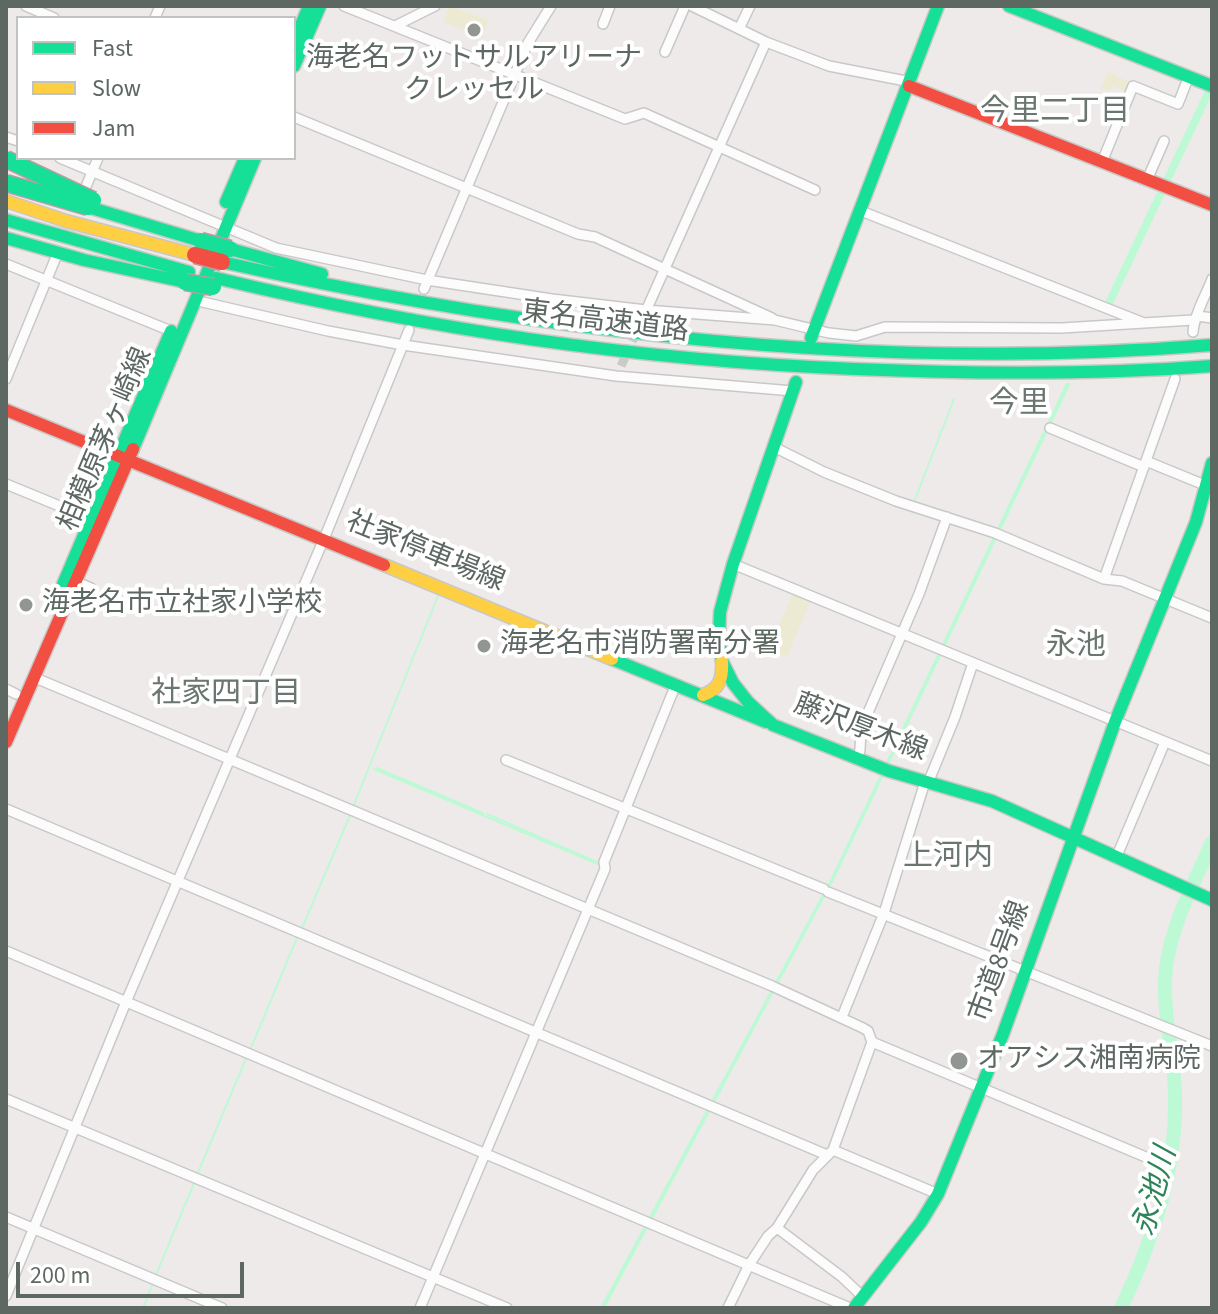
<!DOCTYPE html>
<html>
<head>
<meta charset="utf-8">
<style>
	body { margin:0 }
	#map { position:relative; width:1218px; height:1314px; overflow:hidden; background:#efeaea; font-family:"Source Sans 3",sans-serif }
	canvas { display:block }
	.frame { position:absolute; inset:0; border:8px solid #5e6863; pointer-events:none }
	.legend { position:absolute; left:16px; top:16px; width:280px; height:144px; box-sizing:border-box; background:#fff; border:2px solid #bfc3c1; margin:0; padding:10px 14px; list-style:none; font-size:24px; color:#5e6863 }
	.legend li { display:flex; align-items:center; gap:16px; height:40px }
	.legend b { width:40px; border:2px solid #bfc3c1 }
	.scale { position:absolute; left:16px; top:1262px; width:228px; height:36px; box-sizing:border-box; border:4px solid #5e6863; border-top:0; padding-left:10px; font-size:24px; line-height:28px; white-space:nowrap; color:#5e6863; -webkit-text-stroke:6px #fff; paint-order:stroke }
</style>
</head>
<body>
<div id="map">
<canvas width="1218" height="1314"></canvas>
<div class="frame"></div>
<ul class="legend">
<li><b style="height:10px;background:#16e098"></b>Fast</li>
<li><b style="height:10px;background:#ffcf43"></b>Slow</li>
<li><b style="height:10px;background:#f24e42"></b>Jam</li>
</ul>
<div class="scale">200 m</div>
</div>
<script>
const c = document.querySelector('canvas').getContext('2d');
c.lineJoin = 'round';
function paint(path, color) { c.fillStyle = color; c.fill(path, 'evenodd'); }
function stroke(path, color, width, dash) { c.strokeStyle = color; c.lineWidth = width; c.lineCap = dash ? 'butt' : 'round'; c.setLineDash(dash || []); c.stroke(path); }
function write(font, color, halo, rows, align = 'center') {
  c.font = font + ' "Source Sans 3","Noto Sans JP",sans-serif'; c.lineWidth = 8; c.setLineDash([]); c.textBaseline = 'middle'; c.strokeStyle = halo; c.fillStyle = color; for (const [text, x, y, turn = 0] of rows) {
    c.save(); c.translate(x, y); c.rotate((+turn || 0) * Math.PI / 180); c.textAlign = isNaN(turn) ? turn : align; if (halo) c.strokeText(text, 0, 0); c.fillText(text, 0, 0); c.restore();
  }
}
paint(new Path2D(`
	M449,6L489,20L482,38L443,22Z
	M1107,72L1131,82L1126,92L1112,86L1109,92L1101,88Z
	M793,593L811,600L787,657L769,649Z`), '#edead3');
paint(new Path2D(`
	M1066,383H1071L835,878L605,1308H600L831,878Z`), '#bef9d5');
stroke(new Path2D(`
	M914,502L954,399
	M377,768L483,813
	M374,769L600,865
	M353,807L438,596
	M487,814L599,863
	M302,928L351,813
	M250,1050L297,938
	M197,1175L247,1056
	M156,1275L195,1181
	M143,1308L152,1285`), '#bef9d5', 2);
stroke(new Path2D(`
	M1109,303L1212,85`), '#bef9d5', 8);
stroke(new Path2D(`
	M1121,1308C1155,1236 1181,1158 1174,1078C1171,1042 1162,1003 1166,968C1171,925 1195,881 1212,842`), '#bef9d5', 14);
stroke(new Path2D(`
	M621,366L636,333`), '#cbcac8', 9, [9, 4.5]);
const street = new Path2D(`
	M26,6L54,18
	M344,6L625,119L644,113L815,190
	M692,6L766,42L829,66L911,82
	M155,18L160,6
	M603,24L610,6
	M395,26L435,6
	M739,29L750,6
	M665,52L685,6
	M294,117L578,234L595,237L772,318
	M6,137L18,141
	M60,158L276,248L427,280L552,299L646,310L775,320L829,333L856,336L885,327L1062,328L1193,320
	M1102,162L1133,86L1178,104L1189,76
	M1147,180L1164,141
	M82,196L98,158
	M861,211L1144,323
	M6,264L171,331
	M424,289L528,43L551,6
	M194,300L328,331L403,345L616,376L793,391
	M1198,316L1212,318
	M641,322L766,42
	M1193,332C1194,315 1206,295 1212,279
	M6,379L56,257
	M1050,428L1144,467
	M774,447L824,472L896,501L995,533L1104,579L1122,581L1212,618
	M1146,461L1212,488
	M6,484L91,519
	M733,564L1212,761
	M1104,579L1175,379
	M75,581L91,588
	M33,677L772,986L863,1028L868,1031L872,1042L1160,1163
	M6,689L16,694
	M857,759L860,750L861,729L919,594L947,517
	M506,760L824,889
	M928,783L955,717L973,663
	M6,809L827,1155
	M1116,858L1165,742
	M828,892L1212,1046
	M6,951L850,1308
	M842,1017L884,913L925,782
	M6,1099L507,1308
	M833,1150L938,1194
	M6,1217L222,1308
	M777,1228L842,1277L863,1297
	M6,1296L126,1002L326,534L409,330
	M420,1308L605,869L604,862L676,684
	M728,1308L749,1265L768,1236L777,1228L813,1170L833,1150L872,1042`);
const fast = new Path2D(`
	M1009,6L1212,86
	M294,42L309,6
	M294,66L320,6
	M226,202L245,158
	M88,207L201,241
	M6,220L189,272
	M6,238L84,260L185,282
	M230,249L322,274
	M222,262C546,335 880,372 1212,345
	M216,278C431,330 634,360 855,369C975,374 1093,375 1212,366
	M811,338L938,6
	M796,382L733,564L720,612L719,638L722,661L733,683L748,702L773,725L889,771L992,801L1212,900
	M133,449L255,158
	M58,596L171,331
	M612,659L766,722
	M854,1308L921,1222L938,1194L1003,1034L1115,722L1196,522L1212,463`);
const slow = new Path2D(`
	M6,201L66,221L195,255
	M384,565L612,659
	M703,695C720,689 723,678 722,661`);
const jam = new Path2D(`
	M909,86L1212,205
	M6,410L384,565
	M6,742L133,449`);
stroke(street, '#c9c8c8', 12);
stroke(fast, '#c8c8c7', 15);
stroke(slow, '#c8c8c7', 15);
stroke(jam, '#c8c8c7', 15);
stroke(street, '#fdfcfc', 9);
stroke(fast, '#16e098', 12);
stroke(slow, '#ffcf43', 12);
stroke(jam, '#f24e42', 12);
const fastBridge = new Path2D(`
	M6,159L93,200
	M6,183L88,207
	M201,241L230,249
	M185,282L213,287`);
const jamBridge = new Path2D(`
	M195,255L222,262`);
stroke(fastBridge, '#c796a6', 19, []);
stroke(jamBridge, '#c796a6', 19, []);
stroke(fastBridge, '#16e098', 16);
stroke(jamBridge, '#f24e42', 16);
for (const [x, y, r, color] of [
	[474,30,8,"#919692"],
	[26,605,8,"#919692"],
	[484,646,8,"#919692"],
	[959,1061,10,"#919692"]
]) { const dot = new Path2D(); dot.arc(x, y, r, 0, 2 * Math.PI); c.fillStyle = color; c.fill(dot); stroke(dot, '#fff', 3); }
write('28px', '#5e6863', '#fff', [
	["海老名フットサルアリーナ",474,60,"center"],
	["クレッセル",474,92,"center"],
	["海老名市立社家小学校",42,605],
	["海老名市消防署南分署",500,646],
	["オアシス湘南病院",977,1061]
], 'left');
write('28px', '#5e6863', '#fff', [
	["東名高速道路",605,323,7],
	["相模原茅ヶ崎線",107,440,-67],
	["社家停車場線",425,553,22],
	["藤沢厚木線",860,729,21],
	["市道8号線",1001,962,-70]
]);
write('30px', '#6a766f', '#fff', [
	["今里二丁目",1055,113],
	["今里",1019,405],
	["永池",1076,647],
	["社家四丁目",226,695],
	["上河内",948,858]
]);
write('italic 30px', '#2d8457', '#fff', [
	["永池川",1157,1192,-75]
]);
</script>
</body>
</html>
